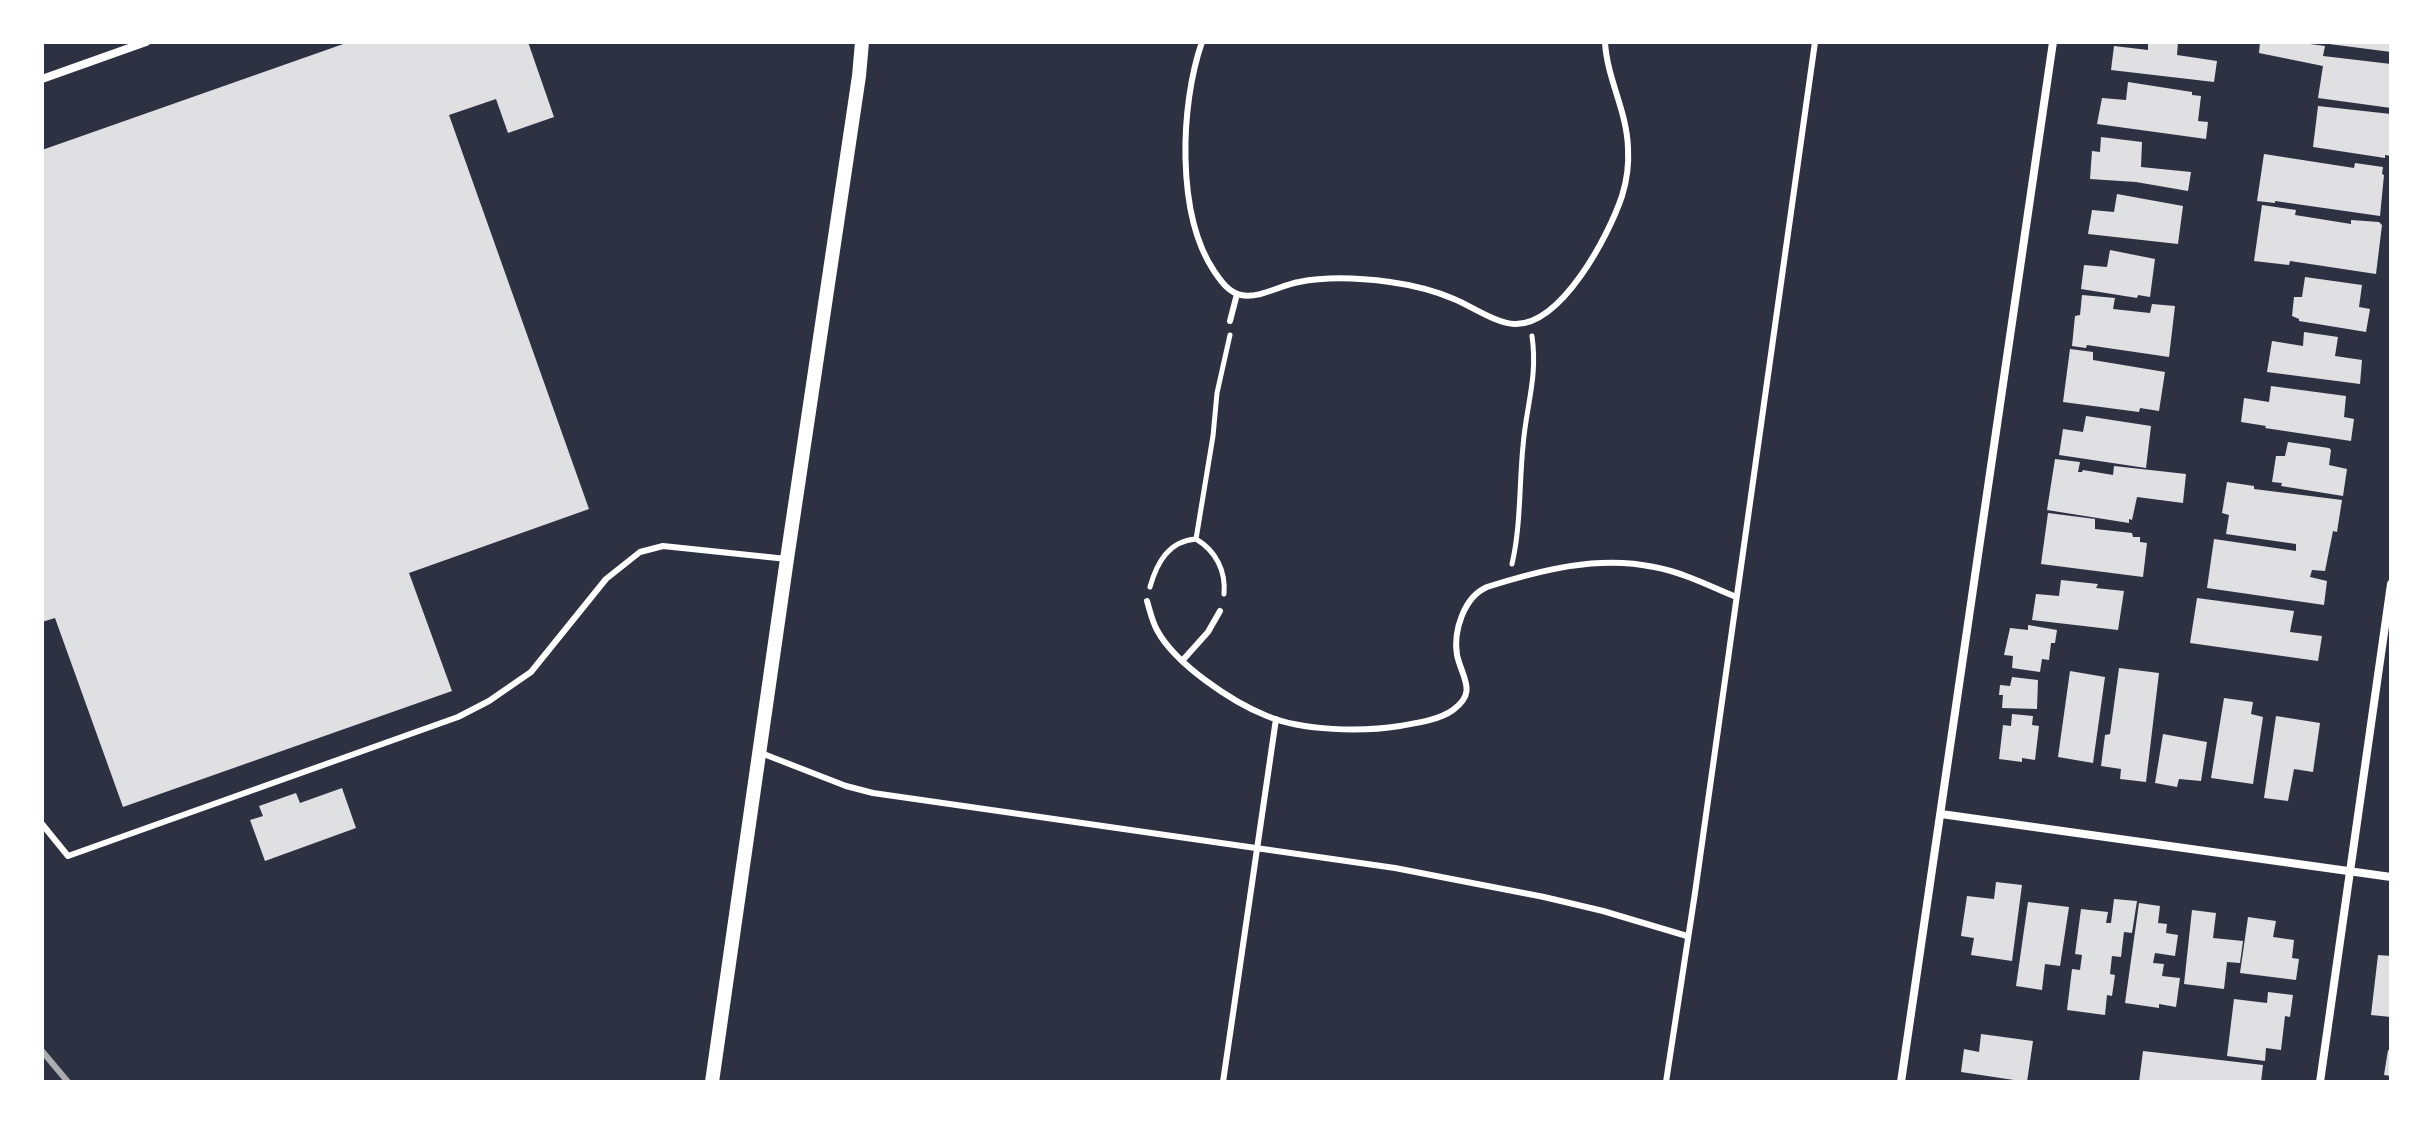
<!DOCTYPE html>
<html>
<head>
<meta charset="utf-8">
<style>
	body { margin:0 }
	#map { position:relative; width:2433px; height:1124px; overflow:hidden; background:#2d3142; font-family:"Golos Text",sans-serif }
	canvas { display:block }
	.frame { position:absolute; inset:0; border:44px solid #fff; pointer-events:none }
</style>
</head>
<body>
<div id="map">
<canvas width="2433" height="1124"></canvas>
<div class="frame"></div>
</div>
<script>
const c = document.querySelector('canvas').getContext('2d');
c.lineJoin = 'round';
function paint(path, color) { c.fillStyle = color; c.fill(path, 'evenodd'); }
function stroke(path, color, width, dash) { c.strokeStyle = color; c.lineWidth = width; c.lineCap = dash ? 'butt' : 'round'; c.setLineDash(dash || []); c.stroke(path); }
paint(new Path2D(`
	M349,42H528L554,117L508,133L496,99L449,115L589,509L409,573L452,691L123,807L55,618L42,622V150Z
	M2148,42H2178L2177,55L2217,61L2214,82L2111,70L2114,46L2148,50Z
	M2260,42H2295L2325,46L2323,56L2391,64V108L2318,98L2323,66L2259,53Z
	M2329,42H2391V52L2329,44Z
	M2128,82L2192,92V95L2201,96L2198,121L2208,122L2206,139L2097,124L2102,98L2126,100Z
	M2318,106L2391,114V156L2385,155V158L2313,147Z
	M2101,137L2142,142L2141,167L2191,172L2188,191L2136,182L2090,179L2092,151L2100,152Z
	M2264,154L2354,168L2355,163L2383,167L2382,174L2384,175L2380,216L2275,201V203L2257,201Z
	M2117,194L2183,206L2178,244L2088,234L2092,210L2114,212Z
	M2262,205L2296,210L2295,215L2351,224V220L2379,222L2382,225L2376,274L2290,261L2289,265L2254,261Z
	M2110,250L2155,259L2150,297L2138,295L2137,298L2081,289L2084,265L2107,267Z
	M2305,277L2362,285L2359,307L2370,309L2366,332L2299,321V319L2292,316L2294,297H2302Z
	M2082,295L2115,298L2113,309L2150,313L2152,304L2175,306L2169,357L2087,345L2086,348L2072,346L2075,316L2080,315Z
	M2304,332L2338,337L2335,356L2362,360L2360,384L2267,372L2272,341L2303,346Z
	M2070,349L2093,352V360L2165,372L2159,411L2140,408L2139,412L2063,402Z
	M2271,386L2346,396L2344,417L2354,419L2351,441L2265,428L2266,426L2241,422L2244,398L2269,402Z
	M2086,416L2151,426L2146,468L2059,455L2063,429L2083,432Z
	M2288,442L2329,448L2331,450L2329,465L2347,469L2343,496L2281,486L2282,483L2272,482L2276,456H2285Z
	M2055,459L2080,462L2078,472H2082L2083,470L2113,475L2114,466L2186,474L2183,503L2137,497L2132,520L2129,519V523L2047,510Z
	M2227,482L2254,486V489L2342,500L2337,532L2333,531L2325,571L2312,570L2310,577L2327,581L2324,605L2207,588L2214,539L2296,551V544L2226,534L2229,515L2222,513Z
	M2048,513L2095,519V529L2132,533L2133,537H2140V542L2147,543L2143,577L2041,564Z
	M2061,580L2098,584L2096,588L2124,591L2118,630L2032,620L2036,594L2059,596Z
	M2197,598L2294,611L2290,632L2322,636L2318,661L2190,643Z
	M2028,625L2057,630L2055,643H2051L2049,660L2042,659L2040,672L2012,668L2013,656L2004,655L2010,628L2028,630Z
	M2119,668L2159,673L2146,782L2120,779L2121,769L2101,766L2105,735L2110,734Z
	M2070,671L2105,677L2093,763L2058,757Z
	M2012,677L2038,680L2037,709L2002,708L2003,695H1999L2000,685L2010,686Z
	M2224,698L2253,702L2251,714L2263,717L2253,784L2211,778Z
	M2012,714L2033,716L2032,725L2039,726L2035,760L2022,758V762L1999,759L2003,725L2011,726Z
	M2276,716L2320,723L2313,772L2294,769L2288,801L2264,798Z
	M2163,734L2207,742L2201,781L2179,779L2177,787L2155,783Z
	M342,788L356,828L265,861L250,820L263,816L259,806L296,793L300,803Z
	M1996,882L2022,885L2012,961L1971,955L1974,938L1961,936L1967,896L1994,899Z
	M2114,899L2137,901L2132,933L2124,932L2121,957L2112,956L2110,974L2115,975L2112,996L2107,995L2105,1015L2067,1010L2072,969L2080,970L2082,955L2075,954L2081,909L2108,912L2106,923H2111Z
	M2028,902L2069,907L2060,966L2045,964L2042,990L2016,986Z
	M2139,903L2160,906L2158,923L2167,924L2166,933L2178,935L2175,956L2155,953L2153,963L2164,964L2162,976L2180,978L2176,1007L2159,1004V1008L2125,1003Z
	M2192,910L2216,913L2213,938L2243,941L2240,963L2227,962L2224,989L2184,984Z
	M2248,917L2276,921L2273,937L2294,940L2292,958L2299,959L2296,980L2240,973Z
	M2378,955L2391,956V1017L2371,1015Z
	M2268,992L2293,995L2290,1017L2285,1016L2281,1050L2266,1048L2265,1061L2227,1056L2234,999L2267,1003Z
	M1981,1034L2033,1041L2027,1082L1961,1072L1964,1049L1979,1052Z
	M2388,1050L2391,1051V1076L2384,1075Z
	M2143,1051L2263,1065L2261,1082H2139Z`), '#e0e0e3');
stroke(new Path2D(`
	M1196,539L1213,436L1217,393L1230,335
	M1512,564C1521,525 1519,486 1523,446C1526,406 1538,378 1532,336
	M1150,587C1157,562 1169,541 1196,539C1216,551 1226,571 1224,594`), '#fff', 5);
stroke(new Path2D(`
	M1202,42C1180,105 1176,214 1214,271C1221,281 1228,292 1241,295C1259,299 1281,285 1299,282C1329,276 1360,278 1390,282C1412,285 1433,290 1454,299C1471,306 1497,324 1515,324C1562,325 1609,235 1622,196C1627,180 1629,164 1628,148C1627,111 1607,79 1605,42
	M1230,321L1237,294
	M1147,601C1150,611 1152,621 1157,630C1175,664 1232,702 1267,716C1303,731 1362,732 1400,726C1417,723 1439,720 1453,710C1478,692 1462,678 1457,655C1453,631 1464,597 1487,587C1541,570 1598,555 1654,567C1682,572 1710,586 1736,597
	M1182,661L1208,632L1220,611
	M761,753L846,786L873,793L1395,868L1544,897L1603,911L1687,936
	M42,824L68,856L458,717L489,701L531,672L606,579L640,552L663,546L787,559
	M1223,1082L1276,719
	M1666,1082L1695,893L1815,42`), '#fff', 6);
stroke(new Path2D(`
	M42,79L146,42
	M1941,814L2391,877
	M1901,1082L2053,42
	M2320,1082L2391,584`), '#fff', 8);
stroke(new Path2D(`
	M712,1082L787,559L859,76L862,42`), '#fff', 14);
stroke(new Path2D(`
	M42,1051L68,1082`), '#abadb3', 6);
</script>
</body>
</html>
